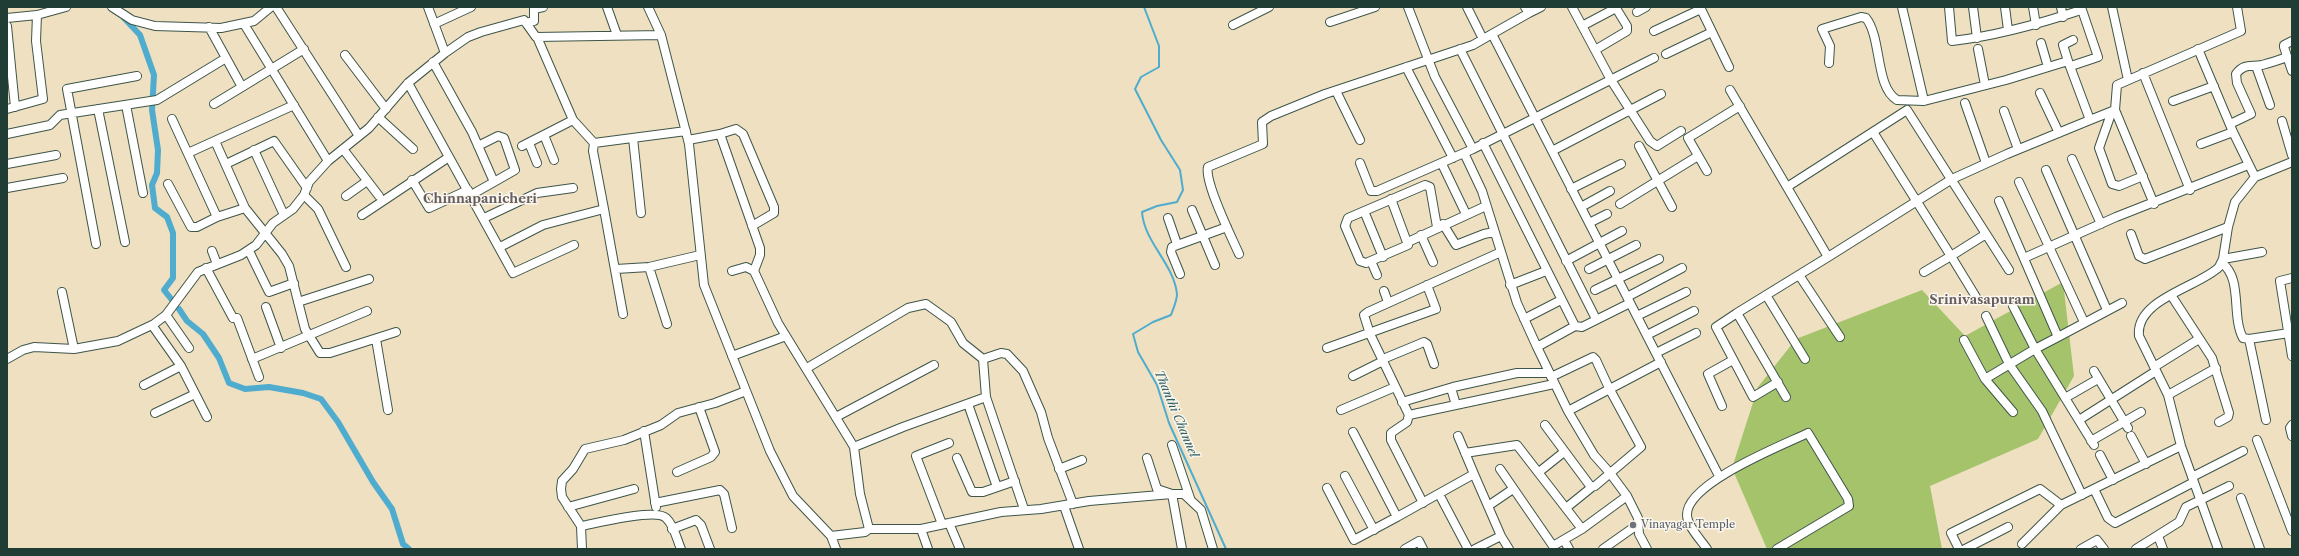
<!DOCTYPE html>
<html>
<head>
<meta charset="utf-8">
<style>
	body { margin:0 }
	#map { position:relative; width:2299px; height:556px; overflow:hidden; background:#eee0c0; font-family:"Libre Caslon Text",serif }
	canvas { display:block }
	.frame { position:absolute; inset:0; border:8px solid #1f3d34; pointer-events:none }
</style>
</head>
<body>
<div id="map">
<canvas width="2299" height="556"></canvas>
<div class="frame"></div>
</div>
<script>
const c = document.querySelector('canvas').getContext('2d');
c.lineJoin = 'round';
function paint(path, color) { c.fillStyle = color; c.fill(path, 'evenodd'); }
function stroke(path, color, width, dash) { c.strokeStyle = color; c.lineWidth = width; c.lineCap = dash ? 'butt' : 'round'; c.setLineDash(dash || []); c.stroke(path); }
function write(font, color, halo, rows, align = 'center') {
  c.font = font + ' "Libre Caslon Text",serif'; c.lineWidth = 3; c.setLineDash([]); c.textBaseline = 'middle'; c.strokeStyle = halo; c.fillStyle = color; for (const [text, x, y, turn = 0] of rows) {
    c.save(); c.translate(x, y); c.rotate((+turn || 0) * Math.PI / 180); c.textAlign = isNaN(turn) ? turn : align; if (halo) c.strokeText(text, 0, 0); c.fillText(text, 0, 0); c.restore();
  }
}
paint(new Path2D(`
	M2063,282L2074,376L2038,439L1930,486L1942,549H1767L1732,468L1758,387L1796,339L1922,290L1965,336Z`), '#a4c36b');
stroke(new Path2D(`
	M1144,7L1159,46V67L1141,77L1135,89L1161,140L1180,170L1183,190L1177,202L1157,206L1142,212C1144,242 1174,264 1177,294C1177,301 1173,309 1171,315L1153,322L1133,334L1138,352L1157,385L1169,423L1226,549`), '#4facce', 2);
stroke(new Path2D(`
	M124,18L140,35L154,75L152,110L158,150L157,173L152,185L155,208L167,217L173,233V278L164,290L172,300
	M179,309L187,321L203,334L219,358L229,383L245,389L269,387L303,393L321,399L338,422L373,482L392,509L403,544L409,549`), '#4facce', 6);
const minor = new Path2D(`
	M112,7L132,20L155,26L221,28L254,21L271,7
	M276,7L359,136
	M428,7L445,53
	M607,7L617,35
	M648,7L661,35L689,144L704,285L770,451L793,496L831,536L836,549
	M1408,7L1435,77L1473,149
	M1467,7L1483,39
	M1525,7L1529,13L1492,34L1719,476
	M1572,7L1611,80L1650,141L1657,146L1681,131
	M1700,7L1729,67
	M1902,7L1924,101
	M1949,7L1952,41C1996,36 2039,24 2081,10
	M1973,7L1977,38
	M2005,7L2008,30
	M2033,7L2036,25
	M2061,7L2063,17
	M2112,7L2128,80
	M534,9L543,7
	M1637,12L1646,7
	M1529,13L1541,7
	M7,18L37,15
	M1330,22L1375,7
	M526,23L534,21V7
	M244,24L328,161
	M434,24L471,7
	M1233,25L1269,7
	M7,26L15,107
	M1582,26L1616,8L1627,26V31L1595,50
	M209,27L242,87L304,49
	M1654,31L1701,9
	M537,37L573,120L594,143
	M2292,41L2284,45V47L2292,71
	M2041,43L2048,67
	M1460,49L1596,319
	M1978,49L1985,85
	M2198,49L2233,132L2255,177
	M1666,54L1712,32
	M345,55L386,109
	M2068,61L2063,45L2073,40
	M433,62L472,132L494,182L471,195
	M1829,63L1830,46L1822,29L1861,17L1866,18C1882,38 1875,87 1897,100L1924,101L2006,80L2068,61L2090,120L2115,110L2154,204
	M2071,66L2098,57L2081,7
	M2256,66L2270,105
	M1406,67L1453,158
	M2143,73L2190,190
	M1730,90L1828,257L1952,179L2007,154L2090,120
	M1336,91L1360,140
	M2040,93L2059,133
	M2173,101L2214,86
	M1965,103L1986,163
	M214,104L242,87
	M126,105L143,193
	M7,109L43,99L36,41L37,15L66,7
	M98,109L125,242
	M2115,110L2117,85L2241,31L2237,7
	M2004,111L2018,149
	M2112,111L2099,148L2112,184L2119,186L2143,176
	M378,117L413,149
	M172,119L217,217L245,208
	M2282,121L2292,155
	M2230,124L2251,114L2237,83L2236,74C2244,63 2251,67 2262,65C2270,63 2279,60 2287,57
	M7,134L50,125L60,115L157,100L226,58
	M720,134L736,129L743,134L774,207V213L752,226
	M544,135L554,160
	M633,138L641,213
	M688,140L720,134L760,248V255L754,271
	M215,141L245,208L282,254L289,266L305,329L320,353H330L396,332
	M529,143L537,163
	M1483,143L1575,326L1582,327L1630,303
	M2201,144L2233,132
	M478,146L498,136L504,138L515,170L494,182
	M522,146L573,120
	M1639,146L1672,207
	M343,149L379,196
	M254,150L284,215
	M1552,151L1661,94
	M188,153L294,105
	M1464,153L1482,191L1517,303L1537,347L1568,411L1594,455L1610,473L1627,496L1638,518L1639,534L1647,549
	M449,157L513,273L574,245
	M2072,159L2101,224
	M1360,163L1371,191H1377L1473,149L1654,58
	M7,164L56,155
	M226,164L274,141L307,188
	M1442,164L1466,214
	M2046,170L2107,310
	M1707,171L1688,138L1740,106
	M412,180L429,208L468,190
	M2019,182L2084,322
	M168,184L191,227H197L217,217
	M1787,187L1907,110L1986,234L1951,256L1873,132
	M7,188L63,178
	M1571,189L1621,164
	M304,195L318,209L346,267
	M346,196L367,181
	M1391,199L1408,245L1366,263L1360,261L1345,226L1348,218L1425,185L1430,187L1437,227
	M1999,201L2058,337L2035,349L2094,445
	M1620,204L1698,156
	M1581,207L1610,191
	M604,209L593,151L594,143L686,131
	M1192,210L1215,265
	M1364,211L1383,257
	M362,215L449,157L408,83
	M484,218L537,193L573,188
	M1168,218L1177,244
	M1589,223L1607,214
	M1443,224L1456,245L1484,234L1494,232
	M1986,234L2009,270
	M2131,234L2139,256L2145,259L2228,227
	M1421,235L1433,262
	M1408,242L1486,206
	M96,244L67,89L137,76
	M500,247L543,225L604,209L623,314
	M212,251L217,264
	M249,251L269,292L294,283
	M1239,254C1232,238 1204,182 1208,167L1263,144L1262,122L1271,116L1325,94L1473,45L1492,34
	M2024,258L2116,217L2248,165
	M2223,259L2262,252
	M1371,261L1377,275
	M1566,261L1622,231
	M2222,263C2243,279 2231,316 2243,338L2249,339L2289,333
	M649,267L667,324
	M206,268L233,318
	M616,269L649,267L700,255
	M1589,269L1636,245
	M732,271L746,267L754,271L778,323L854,447L860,494L869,529L865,532L831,536
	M1924,272L1951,256L1976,297
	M1180,274L1171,252L1172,247L1227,227
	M1799,275L1840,337
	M2292,278L2280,281L2292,356
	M1510,285L1546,271
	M1595,290L1659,259
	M1384,291L1388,302
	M62,292L74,349
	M1766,295L1805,359
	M2171,295L2212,358L2229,413L2228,417L2219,422
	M1627,297L1682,268
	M298,302L369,279
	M266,307L281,348
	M1737,313L1716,327L1753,397L1778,382
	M166,315L189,348
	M1637,316L1686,292
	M1986,316L2009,364L2042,411L2082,495
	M237,318L259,377
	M1524,319L1561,300
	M152,325L181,366L207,417
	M1647,335L1694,311
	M2058,337L2122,303
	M376,339L388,410
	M2249,339L2266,420
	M1964,340L1985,379
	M1537,347L1575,326
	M1327,348L1436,309L1427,285
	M1656,353L1696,333
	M732,356L786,336
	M7,359L23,350L34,347L74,349L118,341L154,324L166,315L198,272L241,255L256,245L273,223L293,209L304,195L309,182L328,161L369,128L408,83L445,53L468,37L481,32L524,20L536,37L661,35
	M252,359L367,311
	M1383,359L1424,342L1427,344L1434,364
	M2154,367L2199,339
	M807,368L908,308L926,304L951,322L963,343L983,359
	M2094,371L2128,428
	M1353,376L1383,361
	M144,385L181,366
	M1451,388L1456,405
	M2168,395L2216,368
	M986,397L983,359L1001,353L1007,354L1023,371L1041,412L1048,438L1073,504
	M1786,397L1737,313L1828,257
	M2065,398L2098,379
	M1402,402L1453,387L1517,373H1549
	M968,404L997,487
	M1722,406L1708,374L1733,360
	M1341,410L1395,387
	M1568,411L1661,362
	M2013,412L1985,379L2035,349L2013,306
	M155,413L195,394
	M1409,415L1554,384
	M836,417L934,365
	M2079,420L2156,371
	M1545,425L1591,487L1595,486L1641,447L1609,388L1596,360L1593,357L1551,377
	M2292,425L2290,428L2292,436
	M644,431L656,507
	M1458,436L1474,474
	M2131,436L2146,464
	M2257,440L2292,531
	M2091,441L2141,412
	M1172,445L1190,498
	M854,447L903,427L986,397L1024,509
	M1465,453L1517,445L1582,529
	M2100,455L2113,480
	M957,458L972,492H983L1015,481
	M1147,458L1157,489L1172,494H1184L1201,510L1213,549
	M1059,469L1082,460
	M1500,469L1553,546L1582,529L1627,496
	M677,472L711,457L715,452L699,407
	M1539,472L1564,452
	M1345,476L1374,530
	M2192,477L2243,451
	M1327,488L1354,540L1397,517L1353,432
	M2094,489L2108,518L2115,523L2194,482
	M1439,494L1468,549
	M2241,498L2260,549
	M655,503L720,490L724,494L732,528
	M1423,503L1391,440V433L1407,422L1409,415L1370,334L1364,315L1368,312L1501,252
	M1064,506L1079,549
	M1488,506L1513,489
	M568,507L634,489
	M1566,508L1592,487
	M1397,517L1474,474L1501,536L1509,549
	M949,523L960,549
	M942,524L916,456L949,443
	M581,526C597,523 656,508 666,518C674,525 677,540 681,549
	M672,529L696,520L701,525L710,549
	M869,529H921L1001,512L1041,509L1089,501L1172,494L1182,549
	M921,529L928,549
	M2158,536L2163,549
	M1564,540L1569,549
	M2022,544L2061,505L2181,446
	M582,549L581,526L562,497L561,489L562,481L573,469L585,449L624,440L661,425L678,413L715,403L746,391
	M1405,549L1419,541L1423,549
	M1475,549L1501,536
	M1603,549L1637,525
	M1707,549C1701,540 1687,526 1687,515C1686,483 1783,445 1808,433L1848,499L1849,506L1777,549
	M1959,549L1951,533L2040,489L2061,505
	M1965,549L2008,527
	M2081,549L2097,540L2104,549
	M2136,549L2179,522L2186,507L2229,486
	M2218,549L2181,446L2168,395L2139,336C2135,299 2199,287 2219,267L2223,259L2228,227L2235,202L2255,177L2292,162`);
stroke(minor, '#3e5549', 10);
stroke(minor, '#fff', 8);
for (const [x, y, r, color] of [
	[1633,525,4,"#6b7280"]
]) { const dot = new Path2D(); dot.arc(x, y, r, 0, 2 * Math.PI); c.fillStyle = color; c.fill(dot); stroke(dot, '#fbf7ec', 1.5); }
write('11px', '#5b616d', '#fbf7ec', [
	["Vinayagar Temple",1641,525]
], 'left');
write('italic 12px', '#2d5e62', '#fbf7ec', [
	["Thanthi Channel",1176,414,67]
]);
write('bold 13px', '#665d62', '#fbf7ec', [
	["Chinnapanicheri",480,199],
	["Srinivasapuram",1982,300]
]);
</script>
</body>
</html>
